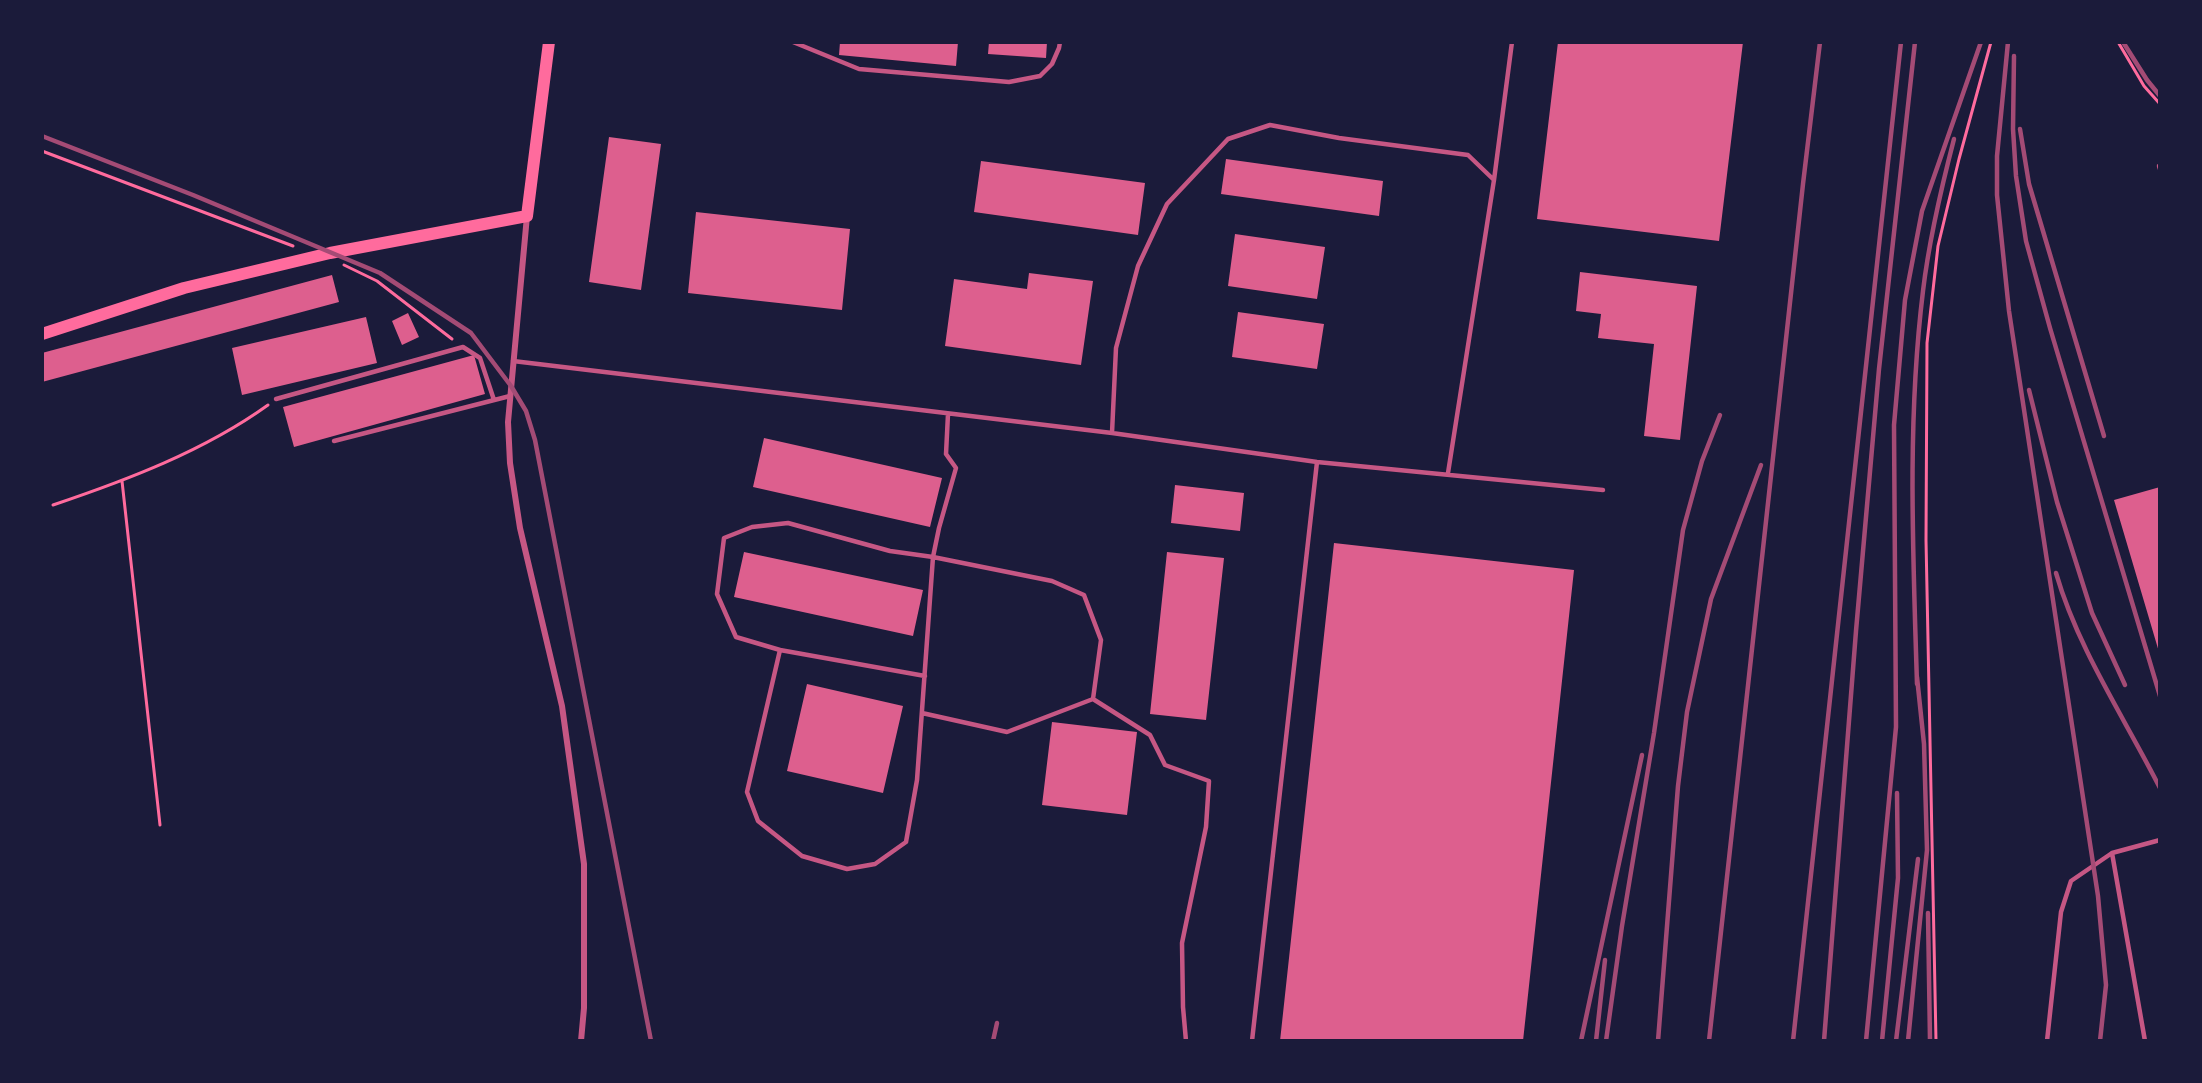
<!DOCTYPE html>
<html>
<head>
<meta charset="utf-8">
<style>
	body { margin:0 }
	#map { position:relative; width:2202px; height:1083px; overflow:hidden; background:#1b1b3a; font-family:"Roboto Condensed",sans-serif }
	canvas { display:block }
	.frame { position:absolute; inset:0; border:44px solid #1b1b3a; pointer-events:none }
</style>
</head>
<body>
<div id="map">
<canvas width="2202" height="1083"></canvas>
<div class="frame"></div>
</div>
<script>
const c = document.querySelector('canvas').getContext('2d');
c.lineJoin = 'round';
function paint(path, color) { c.fillStyle = color; c.fill(path, 'evenodd'); }
function stroke(path, color, width, dash) { c.strokeStyle = color; c.lineWidth = width; c.lineCap = dash ? 'butt' : 'round'; c.setLineDash(dash || []); c.stroke(path); }
paint(new Path2D(`
	M840,42H958L956,66L839,55Z
	M989,42H1047L1046,58L988,54Z
	M1558,42H1743L1719,241L1537,219Z
	M609,137L661,144L641,290L589,282Z
	M1226,159L1383,181L1379,216L1221,194Z
	M981,161L1145,183L1138,235L974,212Z
	M696,212L850,229L842,310L688,293Z
	M1235,234L1325,247L1317,299L1228,286Z
	M1580,272L1697,286L1680,440L1644,436L1654,344L1598,338L1601,314L1576,311Z
	M1029,273L1093,281L1081,365L945,346L954,279L1027,289Z
	M332,275L339,302L42,382V353Z
	M1238,312L1324,324L1317,369L1232,357Z
	M408,313L419,337L402,345L392,321Z
	M366,317L377,363L242,395L232,348Z
	M474,355L485,394L294,447L283,407Z
	M764,438L942,478L930,527L753,487Z
	M1175,485L1244,493L1240,531L1171,523Z
	M2160,487V652H2159L2114,500Z
	M1334,543L1574,570L1523,1041H1280Z
	M744,552L923,590L913,636L734,597Z
	M1167,552L1224,558L1206,720L1150,714Z
	M807,684L903,706L883,793L787,771Z
	M1052,722L1137,732L1127,815L1042,805Z`), '#dd5f8e');
stroke(new Path2D(`
	M2118,42L2144,86L2160,104
	M42,151L293,246
	M344,265L377,281L452,339
	M122,481L160,825
	M53,505C127,480 204,451 268,405
	M1936,1041L1926,540L1927,343L1938,246L1959,159L1991,42`), '#ff6b9d', 3);
stroke(new Path2D(`
	M793,42L859,69L1009,82L1040,76L1052,64L1059,48L1060,42
	M2159,166L2160,169
	M513,361L1112,433L1317,462L1603,490
	M276,399L463,347L480,358L494,400
	M1112,433L1116,348L1138,266L1167,204L1228,139L1270,125L1339,138L1468,155L1494,180
	M334,441L510,396
	M1448,473L1494,180L1512,42
	M780,650L925,676
	M1093,699L1150,735L1165,765L1209,781L1206,827L1182,943L1183,1007L1186,1041
	M922,713L1007,732L1093,699L1101,640L1084,595L1052,581L933,557L890,551L788,523L752,527L724,538L717,594L736,637L780,650L747,792L758,821L802,856L847,869L875,864L906,842L917,780L933,557L939,528L956,468L946,454L948,414
	M2112,853L2145,1041
	M1252,1041L1317,462
	M2047,1041L2061,912L2071,881L2112,853L2160,840`), '#c65784', 4.5);
stroke(new Path2D(`
	M527,216L508,422L510,463L520,528L562,706L584,864V1008L581,1041`), '#c65784', 6);
stroke(new Path2D(`
	M42,334L184,288L330,253L527,216L549,42`), '#ff6b9d', 12);
stroke(new Path2D(`
	M2008,42L1997,156V195L2009,311L2098,896L2106,985L2100,1041
	M2123,42L2147,80L2160,96
	M2014,56L2013,129L2016,176L2026,241L2050,328L2160,696
	M2020,129L2029,184L2104,436
	M42,136L193,195L380,273L471,333L511,386L526,411L535,440L651,1041
	M2029,390L2057,502L2092,613L2125,685
	M2056,573C2078,649 2124,717 2160,788
	M1917,684C1913,553 1907,421 1923,291C1929,240 1941,189 1954,139
	M1928,913L1930,1041
	M993,1041L997,1023
	M1581,1041L1642,755
	M1596,1041L1605,960
	M1606,1041L1622,926L1654,733L1683,530L1702,461L1720,415
	M1658,1041L1678,786L1687,712L1711,599L1761,465
	M1709,1041L1803,184L1820,42
	M1793,1041L1901,42
	M1824,1041L1856,631L1879,369L1915,42
	M1866,1041L1896,727L1894,425L1905,300L1922,211L1981,42
	M1882,1041L1898,878L1897,793
	M1896,1041L1918,859
	M1908,1041L1927,850L1924,744L1917,677`), '#a44b75', 4.5);
</script>
</body>
</html>
